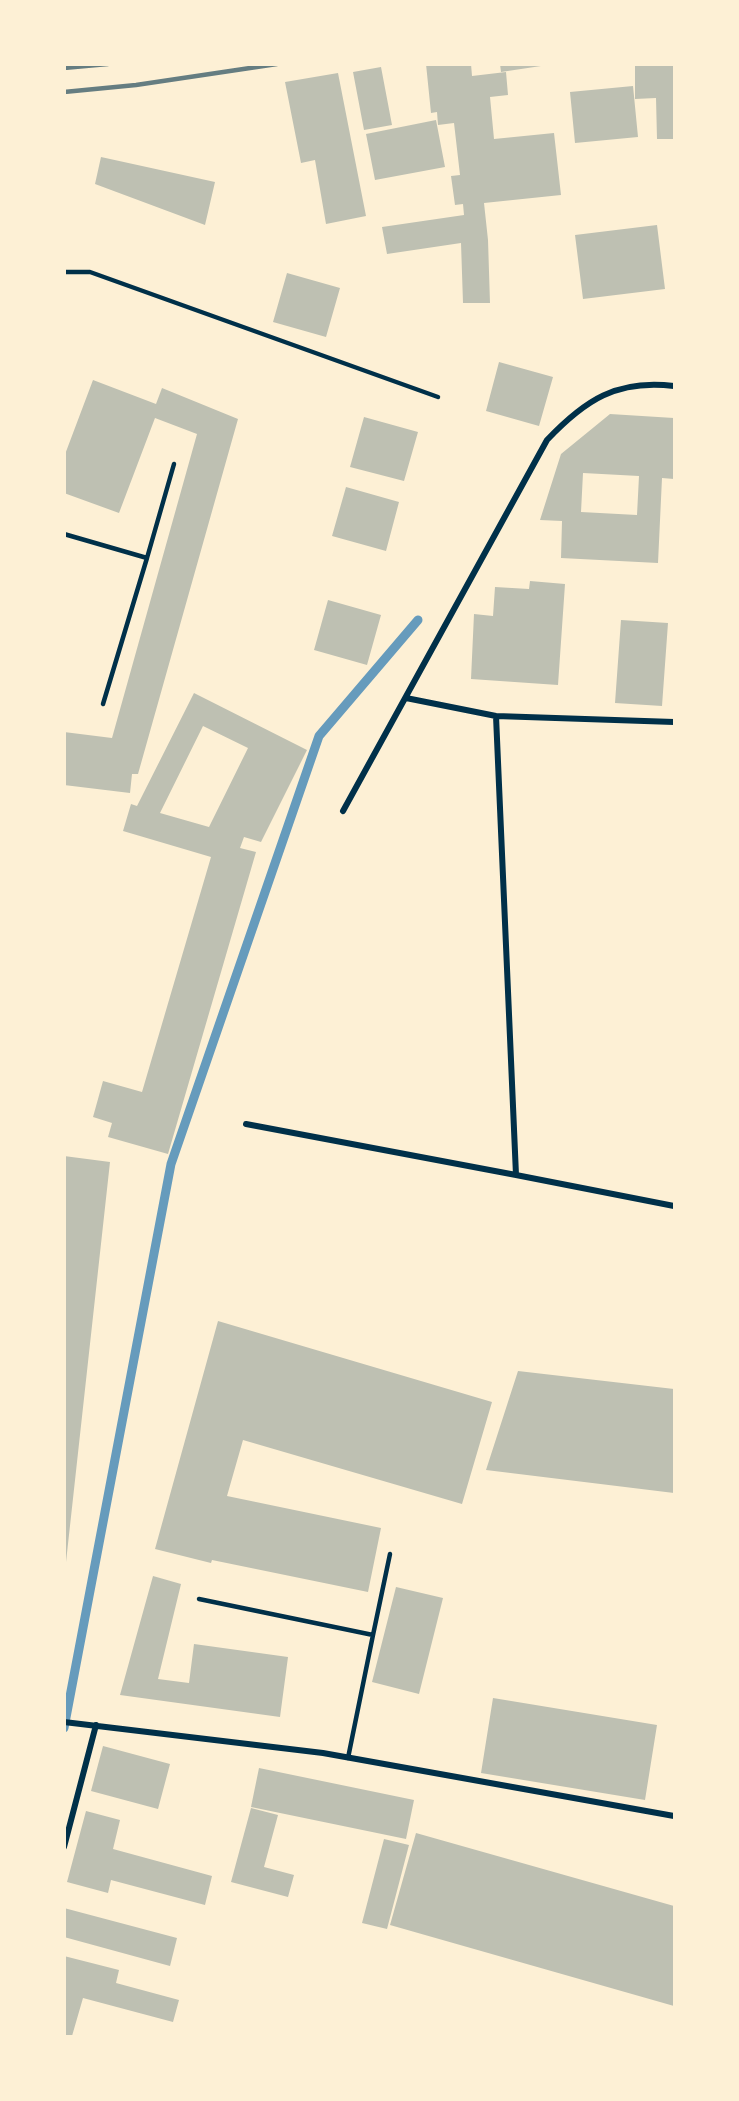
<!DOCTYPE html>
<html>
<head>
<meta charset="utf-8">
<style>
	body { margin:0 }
	#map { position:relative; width:739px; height:2101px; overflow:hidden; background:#fdf0d5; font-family:Cabin,sans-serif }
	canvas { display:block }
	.frame { position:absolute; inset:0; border:66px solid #fdf0d5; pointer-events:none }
</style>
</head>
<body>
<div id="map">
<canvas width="739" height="2101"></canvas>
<div class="frame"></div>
</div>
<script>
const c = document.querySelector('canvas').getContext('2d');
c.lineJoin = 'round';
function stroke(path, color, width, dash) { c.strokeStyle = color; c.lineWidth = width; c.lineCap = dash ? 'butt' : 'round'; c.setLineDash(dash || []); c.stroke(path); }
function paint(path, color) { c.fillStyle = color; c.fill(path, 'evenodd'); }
stroke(new Path2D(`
	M64,1728L171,1164L319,736L418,620`), '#669bbc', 9);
paint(new Path2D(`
	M426,64H471L472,76L506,72L508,95L490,97L494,139L554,133L561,195L484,203L488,240L490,303H463L461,243L387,254L382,227L464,215L463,204L455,205L451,176L460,175L454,123L438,125L437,112L431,113Z
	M500,64H541V66L501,72Z
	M635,64H674V139H657L656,98L635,99Z
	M381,67L392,125L364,130L353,72Z
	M338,73L366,216L326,224L315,160L301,163L285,82Z
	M633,86L638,137L575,143L570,92Z
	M436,120L445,167L375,180L366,134Z
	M101,157L215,182L205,225L95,184Z
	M657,225L665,289L583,299L575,235Z
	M287,273L340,288L326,337L273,322Z
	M499,362L553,377L539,426L486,411Z
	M93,380L156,404L162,388L238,419L138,774H132L130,793L64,785V732L112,738L197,434L155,418L119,513L64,493V457Z
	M610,414L674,418V479L662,478L658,563L561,558L562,521L540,520L561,454ZM583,473L639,476L637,515L581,512Z
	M364,417L418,432L404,481L350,467Z
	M346,487L399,502L386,551L332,536Z
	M530,581L565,584L558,685L471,679L474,614L493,616L495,587L529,589Z
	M328,600L381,615L367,665L314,650Z
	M621,620L668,623L662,706L615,703Z
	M194,693L307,750L261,842L244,837L240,848L256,852L168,1154L108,1137L112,1123L93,1117L103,1081L142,1092L211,857L123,831L131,804L137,806ZM203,726L248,748L209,827L160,813Z
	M64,1156L110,1162L66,1562H64Z
	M218,1321L492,1402L462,1504L243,1440L227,1496L381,1528L368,1592L212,1560L211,1563L155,1549Z
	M518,1371L674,1389V1493L486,1470Z
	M153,1576L181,1584L158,1679L189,1683L194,1644L288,1657L280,1717L120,1695Z
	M396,1587L443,1598L419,1694L372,1682Z
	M493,1698L657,1725L645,1800L481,1773Z
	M103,1746L170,1764L158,1809L91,1791Z
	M259,1768L414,1800L406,1839L251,1807Z
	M251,1808L278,1815L264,1867L294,1875L288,1897L231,1882Z
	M86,1811L120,1820L113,1849L212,1876L205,1905L111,1880L108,1893L67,1882Z
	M416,1833L674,1906V2006L390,1925Z
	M384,1839L409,1845L387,1929L362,1923Z
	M64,1908L177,1938L170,1966L64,1937Z
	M64,1956L119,1970L116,1983L179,2000L173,2022L83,1998L72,2036H64Z`), '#bec0b2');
stroke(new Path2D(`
	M64,272H90L438,397
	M64,534L147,558L174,464
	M103,704L147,558
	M199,1599L373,1635L348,1758
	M373,1635L390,1554`), '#003049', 4.5);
stroke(new Path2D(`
	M406,698L496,716L674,722
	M496,716L516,1175L674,1206
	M343,811L547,440C585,400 617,379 674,386
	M246,1124L516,1175
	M64,1722L323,1753L674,1816
	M64,1847L96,1725`), '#003049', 6);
stroke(new Path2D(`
	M64,68L108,64
	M64,92L136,85L277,64`), '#657d81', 4.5);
</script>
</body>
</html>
